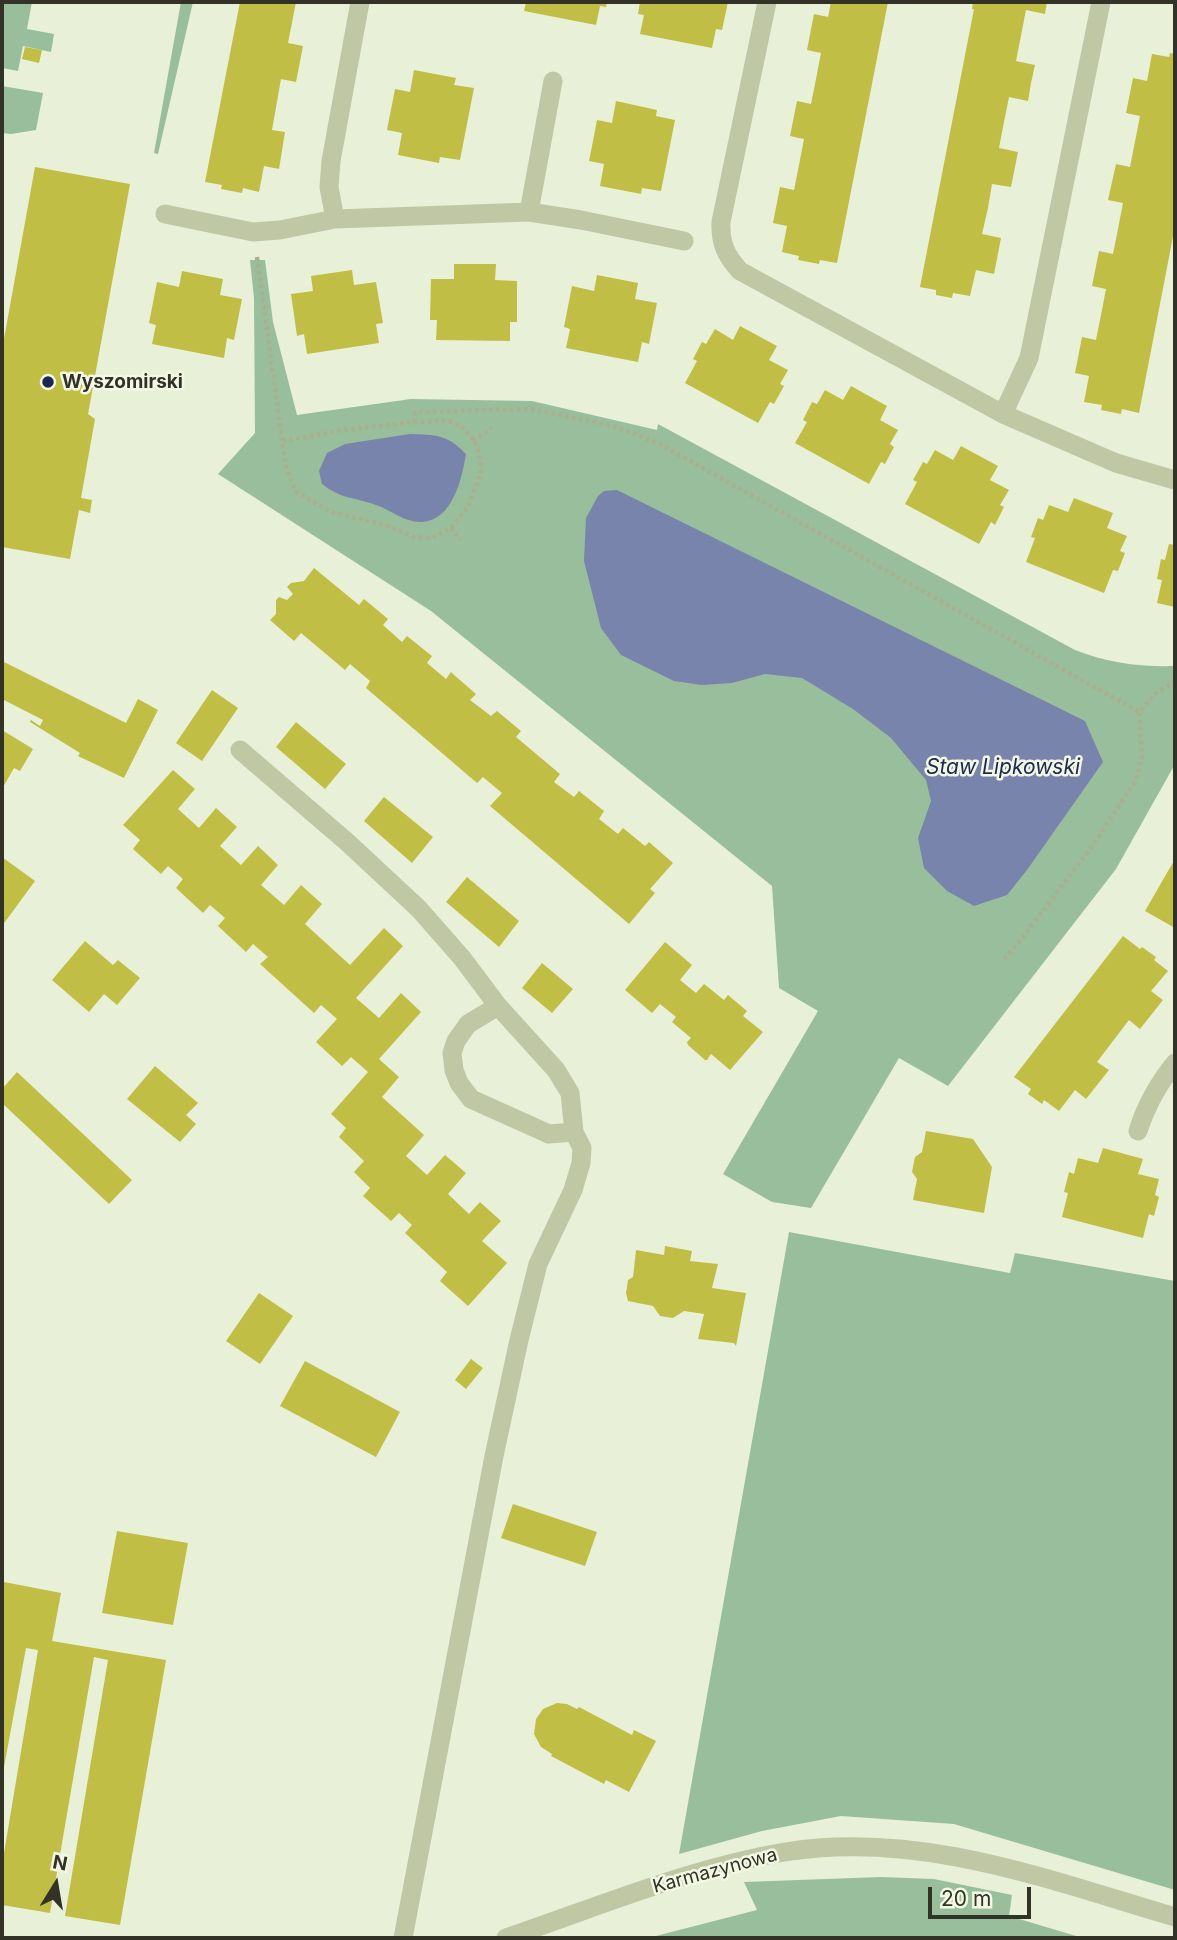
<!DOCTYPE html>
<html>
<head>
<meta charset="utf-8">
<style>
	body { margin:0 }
	#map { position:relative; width:1177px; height:1940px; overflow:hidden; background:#e9f0d8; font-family:Inter,sans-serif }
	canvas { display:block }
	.frame { position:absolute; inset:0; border:4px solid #323326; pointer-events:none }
	.north { position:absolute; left:21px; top:1849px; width:70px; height:70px; -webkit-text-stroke:5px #f2f8e4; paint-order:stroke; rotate:11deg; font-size:19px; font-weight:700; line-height:28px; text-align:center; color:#323326 }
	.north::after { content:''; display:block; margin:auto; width:24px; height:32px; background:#323326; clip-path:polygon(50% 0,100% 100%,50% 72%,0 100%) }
	.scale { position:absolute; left:928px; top:1887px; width:103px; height:32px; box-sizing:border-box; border:4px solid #323326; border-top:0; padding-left:9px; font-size:21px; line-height:24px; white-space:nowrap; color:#323326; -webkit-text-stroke:5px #f2f8e4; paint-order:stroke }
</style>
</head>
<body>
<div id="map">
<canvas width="1177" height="1940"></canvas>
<div class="frame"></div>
<div class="north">N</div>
<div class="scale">20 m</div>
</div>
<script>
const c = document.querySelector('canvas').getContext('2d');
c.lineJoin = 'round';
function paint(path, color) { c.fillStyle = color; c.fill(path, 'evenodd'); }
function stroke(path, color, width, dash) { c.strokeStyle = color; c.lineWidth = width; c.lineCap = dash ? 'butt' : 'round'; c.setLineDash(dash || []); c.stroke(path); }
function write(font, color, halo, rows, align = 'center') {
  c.font = font + ' Inter,sans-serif'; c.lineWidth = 5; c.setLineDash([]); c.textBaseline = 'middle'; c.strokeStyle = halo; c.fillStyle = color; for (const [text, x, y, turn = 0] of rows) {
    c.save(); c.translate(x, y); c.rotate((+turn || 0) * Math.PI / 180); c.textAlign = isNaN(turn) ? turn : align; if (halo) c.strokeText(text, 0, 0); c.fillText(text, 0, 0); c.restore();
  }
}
paint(new Path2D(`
	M2,2H32L27,29L54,34L51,52L23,46L18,71L2,68Z
	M181,2H193L158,154L154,153Z
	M2,86L43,93L36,130L11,134L2,133Z
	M250,260H265L273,322L297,415L411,399L532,401L657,430L658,424L1075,650C1108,663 1140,667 1175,666V764L1116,869L948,1086L899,1058L811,1208L772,1202L723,1174L818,1011L779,988L772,886L431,611L218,474L255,433L254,298Z
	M789,1232L1010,1273L1015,1253L1175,1281V1890L954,1824L841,1816L762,1831L679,1854Z
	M881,1877L934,1879L1012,1895L1009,1916L1083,1938H648L757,1910L744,1882Z`), '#99be9c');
paint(new Path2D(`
	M410,434C436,435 447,434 466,454C462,478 453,520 422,522C405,523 391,510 376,505C354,497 341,499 322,484L319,471L327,453L345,444Z
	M617,490L1085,721L1103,762L1027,870L1007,895L974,906L947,891L924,868L918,838L931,801L926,780L891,738L853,709L802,678L765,674L732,683L702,685L674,681L621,655L601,628L584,561L586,518L598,496L604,491Z`), '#7884ab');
paint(new Path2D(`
	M240,2H296L288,43L303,46L296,82L281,79L272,130L285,132L279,169L264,166L259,192L243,188L242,193L221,189L222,185L205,182Z
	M526,2H607L606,7L600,6L596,25L524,11Z
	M640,2H728L722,30L716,29L712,48L640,34L644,15L638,14Z
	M831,2H888L837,263L820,260L819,264L798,260L799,256L782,252L787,226L773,223L780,187L794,190L799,165L804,139L790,136L797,101L811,104L816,79L821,53L807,50L814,14L828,17Z
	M973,2H1047L1045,14L1026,10L1016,61L1035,65L1031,83L1028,101L1009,97L1004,122L999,148L1018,152L1011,187L992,184L988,208L982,234L1001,238L994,274L976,270L970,296L953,293L952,298L936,295V290L920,287L974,9H972Z
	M25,47L42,50L39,63L22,59Z
	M1170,53L1175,54V226L1139,413L1122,409L1121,414L1101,410L1102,405L1084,402L1089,376L1075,373L1082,337L1096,340L1101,315L1106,289L1092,286L1099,251L1113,254L1118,229L1123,203L1108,200L1116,164L1130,167L1140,116L1126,113L1133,78L1147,81L1152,54L1169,57Z
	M414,70L456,78L454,85L474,88L460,160L440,157L439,163L398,155L402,133L387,130L395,89L410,92Z
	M616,101L657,110L656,116L675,120L661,191L642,188L641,194L600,186L604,164L589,161L593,141L597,120L612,123Z
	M35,167L130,184L88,414L95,419L81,498L92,500L90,513L79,510L70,559L2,547V350Z
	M454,264H496L495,280L517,281V322H510V341L436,340L437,320H430L431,279H454Z
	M352,270L354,285L376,282L383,323L376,324L379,343L307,354L304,334L297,336L291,294L313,291L311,276Z
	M182,271L223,279L220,295L242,299L234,340L227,338L224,358L152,344L156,325L149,323L157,282L179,287Z
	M597,275L638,283L635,299L657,303L649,344L642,342L638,362L566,348L570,329L564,327L572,286L594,291Z
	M740,326L777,346L769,360L788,370L780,384L784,386L774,404L770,402L758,423L685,383L697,361L693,359L702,342L706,344L715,329L733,340Z
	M851,386L887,406L880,420L898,430L890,444L894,447L885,464L881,462L869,484L795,443L807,422L803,420L812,402L817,404L825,390L843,400Z
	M961,446L998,466L990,480L1009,490L1000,505L1004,507L995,525L991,522L979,544L905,504L917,482L913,480L923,462L927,464L935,450L953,460Z
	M1074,498L1113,513L1107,528L1127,536L1120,551L1125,553L1118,571L1113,570L1104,593L1026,562L1035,538L1031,537L1038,518L1043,520L1049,505L1068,512Z
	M1169,544L1175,545V607L1157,603L1162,580L1157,579L1161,559L1165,560Z
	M314,568L359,605L364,599L388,619L383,625L402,642L407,636L432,656L427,663L446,679L451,672L453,674L476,694L470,700L491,716L497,711L521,731L516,737L560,774L554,782L574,797L579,791L604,811L599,819L618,834L623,828L645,846L649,842L673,863L650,889L655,893L629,924L490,806L502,793L483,777L477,783L366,688L370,681L350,664L345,670L301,633L294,641L270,620L276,614V600L279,597L287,600L293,594L287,587L291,583L304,581Z
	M2,661L126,723L138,699L158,710L124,778L78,756L80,753L30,722L31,720L40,726L43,720L2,699Z
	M212,690L238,708L202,761L176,743Z
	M296,722L346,764L325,789L276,747Z
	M2,730L33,749L20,771L14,768L2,789Z
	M173,770L195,789L178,809L199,828L216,808L237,827L220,846L241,865L258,846L278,865L261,885L284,905L301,885L322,904L305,924L350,965L384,928L403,946L356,998L379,1018L401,993L421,1012L379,1059L399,1077L382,1097L424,1135L406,1156L427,1175L445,1155L466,1173L448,1194L469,1214L480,1202L501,1221L482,1241L507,1263L468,1306L440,1281L447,1272L405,1233L412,1225L399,1213L391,1221L363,1196L370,1188L354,1172L364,1161L339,1137L346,1128L331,1114L368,1072L351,1057L342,1066L316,1042L337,1019L321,1005L314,1013L260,964L268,957L253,944L246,952L218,926L225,918L210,905L203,913L176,888L183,879L168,866L161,874L133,849L140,840L123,825Z
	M384,797L433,837L412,863L364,821Z
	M2,857L35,881L2,926Z
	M1175,859V928L1145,911Z
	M467,877L519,921L499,947L446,902Z
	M1123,936L1140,949L1142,947L1156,957L1154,960L1168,971L1151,991L1163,1000L1140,1029L1129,1020L1097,1062L1109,1070L1086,1099L1075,1090L1059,1111L1044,1100L1042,1104L1028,1094L1031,1089L1014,1077Z
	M85,941L113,965L118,960L140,978L117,1005L104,994L89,1012L52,980Z
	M665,942L692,965L680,980L696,993L704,984L724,1000L728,995L747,1011L743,1016L763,1032L730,1070L711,1054L707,1060H705L688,1045L687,1042L691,1038L672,1022L676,1017L660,1004L652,1013L625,990Z
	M542,963L573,989L552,1013L522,988Z
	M155,1066L198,1103L186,1115L196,1124L180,1142L127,1099Z
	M17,1072L132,1180L109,1204L2,1103V1089Z
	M926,1131L973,1139L992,1167L984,1213L913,1200L917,1179L912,1172L915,1157L922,1152Z
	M1103,1148L1143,1159L1138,1174L1159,1179L1155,1195L1159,1197L1154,1216L1149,1214L1143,1238L1062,1217L1068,1193L1064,1192L1069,1172L1074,1174L1078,1158L1098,1163Z
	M665,1246L692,1251L690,1261L718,1264L712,1288L746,1293L736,1346L734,1343L698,1339L704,1314L684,1311L673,1318L660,1316L653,1306L628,1301L626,1293L628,1280L633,1277L636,1250L664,1255Z
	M259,1293L293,1316L260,1364L226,1341Z
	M471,1359L483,1368L466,1389L455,1380Z
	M305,1361L400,1412L376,1457L280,1406Z
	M513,1504L597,1532L585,1566L501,1538Z
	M117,1531L188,1543L173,1625L102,1613Z
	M4,1582L61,1593L52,1641L166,1660L120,1925L65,1916L108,1660L94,1657L50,1913L2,1905V1865L38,1650L26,1648L2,1778V1594Z
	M557,1703L567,1704L577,1709L579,1707L632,1735L634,1730L656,1741L629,1792L606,1780L604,1784L551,1756L552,1754L541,1747L534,1734L536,1719L543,1709Z`), '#c1be45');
stroke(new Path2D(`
	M257,257L286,467L295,491L331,512L385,525L415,537L432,538L451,528L467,508L481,474L480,459L477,446L470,435L460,425L449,421L414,422L343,430L284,441
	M414,422L415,412L532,409L613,426L658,443L1139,712L1156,693L1175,682
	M473,441L492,428
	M451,528L461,540
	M1004,959L1021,940L1093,845L1136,780L1142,756L1139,712`), '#aaaf8d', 4.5, [3.5, 3.5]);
stroke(new Path2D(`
	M360,2L331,161L329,187L335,219L529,212L581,220L684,241
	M767,2L721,222C720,243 726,256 740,271L1003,414L1116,463L1175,480
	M529,212L553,81
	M165,214L253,232L280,230L335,219
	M1003,414L1029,358L1101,2
	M240,750L347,842L419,909L462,958L498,1006L556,1070L570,1093L574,1132L582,1148L581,1163L573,1190L538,1264L519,1340L494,1456L403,1938
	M498,1006L468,1024L456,1041L452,1053L454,1070L459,1083L471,1099L549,1134L574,1132
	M1138,1131C1146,1105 1158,1084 1175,1063
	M506,1938C597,1907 690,1868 785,1852C919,1830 1049,1880 1175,1917`), '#c0c7a5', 19);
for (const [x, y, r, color] of [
	[48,382,7,"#1d2852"]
]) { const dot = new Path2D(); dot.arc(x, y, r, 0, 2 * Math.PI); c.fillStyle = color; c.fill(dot); stroke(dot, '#f2f8e4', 2.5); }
write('bold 19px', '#323326', '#f2f8e4', [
	["Wyszomirski",62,382]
], 'left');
write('19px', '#323326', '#f2f8e4', [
	["Karmazynowa",715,1871,-15]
]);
write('italic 21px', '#1d2852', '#f2f8e4', [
	["Staw Lipkowski",1003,768]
]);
</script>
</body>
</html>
